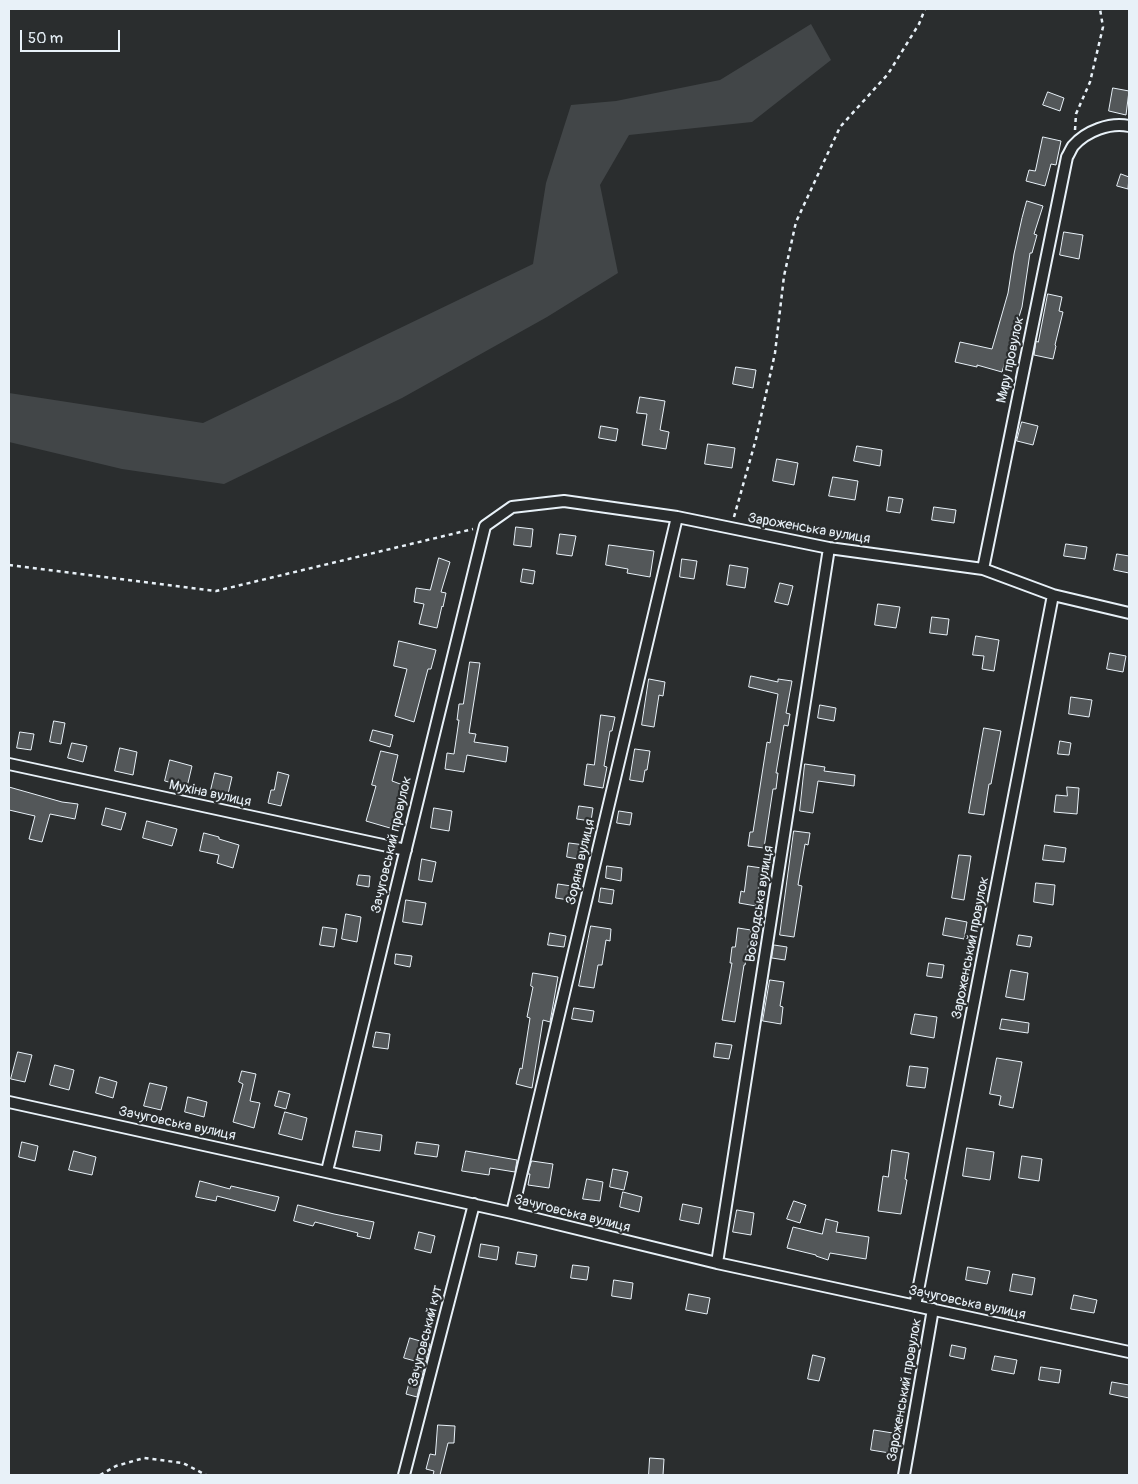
<!DOCTYPE html>
<html>
<head>
<meta charset="utf-8">
<style>
	body { margin:0 }
	#map { position:relative; width:1138px; height:1484px; overflow:hidden; background:#2a2d2e; font-family:Pangolin,sans-serif }
	canvas { display:block }
	.frame { position:absolute; inset:0; border:10px solid #e8f1f8; pointer-events:none }
	.scale { position:absolute; left:20px; top:30px; width:100px; height:22px; box-sizing:border-box; border:2px solid #e8f1f8; border-top:0; padding-left:6px; font-size:15px; line-height:18px; white-space:nowrap; color:#e8f1f8; -webkit-text-stroke:4px #2a2d2e; paint-order:stroke }
</style>
</head>
<body>
<div id="map">
<canvas width="1138" height="1484"></canvas>
<div class="frame"></div>
<div class="scale">50 m</div>
</div>
<script>
const c = document.querySelector('canvas').getContext('2d');
c.lineJoin = 'round';
function paint(path, color) { c.fillStyle = color; c.fill(path, 'evenodd'); }
function stroke(path, color, width, dash) { c.strokeStyle = color; c.lineWidth = width; c.lineCap = dash ? 'butt' : 'round'; c.setLineDash(dash || []); c.stroke(path); }
function write(font, color, halo, rows, align = 'center') {
  c.font = font + ' Pangolin,sans-serif'; c.lineWidth = 4.5; c.setLineDash([]); c.textBaseline = 'middle'; c.strokeStyle = halo; c.fillStyle = color; for (const [text, x, y, turn = 0] of rows) {
    c.save(); c.translate(x, y); c.rotate((+turn || 0) * Math.PI / 180); c.textAlign = isNaN(turn) ? turn : align; if (halo) c.strokeText(text, 0, 0); c.fillText(text, 0, 0); c.restore();
  }
}
paint(new Path2D(`
	M811,24L831,60L752,122L629,135L600,185L618,273L547,317L402,398L224,484L122,469L9,442V393L203,423L533,264L546,183L571,105L616,101L720,80Z`), '#424648');
const building = new Path2D(`
	M1113,88L1129,91L1126,115L1109,111Z
	M1048,92L1064,98L1060,111L1043,105Z
	M1043,137L1061,141L1056,165L1051,164L1045,186L1026,181L1029,170L1035,171Z
	M1121,174L1129,177L1128,189L1117,186Z
	M1027,201L1043,206L1034,234L1037,235L1032,253H1030L1022,307L1002,372L977,365V367L955,362L960,342L992,349L1008,293L1014,254L1022,218Z
	M1064,232L1083,235L1079,259L1060,255Z
	M1048,294L1062,297L1059,311L1063,312L1055,345L1056,346L1053,359L1034,355L1036,341L1038,342Z
	M736,367L756,370L753,388L733,384Z
	M640,397L665,401L660,430L669,432L666,449L642,445L647,414L637,413Z
	M1022,422L1038,426L1033,445L1017,441Z
	M601,426L618,429L616,441L599,438Z
	M708,444L735,448L732,468L705,464Z
	M857,446L882,450L880,466L854,461Z
	M777,459L798,463L794,485L773,481Z
	M833,477L858,481L855,500L829,496Z
	M889,497L903,499L900,513L887,511Z
	M934,507L956,510L954,523L932,520Z
	M516,527L533,529L531,547L514,545Z
	M560,534L576,536L572,556L557,554Z
	M1066,544L1087,547L1085,559L1064,556Z
	M609,545L654,551L650,577L627,573L628,569L606,565Z
	M1117,554L1129,556V573L1114,570Z
	M439,558L450,562L441,592L446,593L443,607L442,606L437,628L419,624L424,604L414,602L416,588L430,590Z
	M682,559L697,561L694,579L680,577Z
	M730,565L748,568L745,588L727,585Z
	M523,569L535,571L533,584L521,582Z
	M780,583L793,586L788,605L775,602Z
	M878,604L900,607L896,628L875,625Z
	M932,617L949,619L947,635L930,633Z
	M976,636L999,640L994,671L982,669L984,656L973,655Z
	M399,641L436,650L431,669H428L414,722L395,716L407,669L394,666Z
	M1110,653L1126,656L1123,672L1107,669Z
	M470,662L480,663L469,733L476,734L474,742L508,747L506,762L467,755L464,772L445,769L447,753L454,754L459,720H457L459,704H463Z
	M751,676L778,682V679L792,681L786,713L790,714L788,726L784,725L776,773H778L776,789H773L764,848L748,846L750,832H753L767,742L770,743L778,694L749,687Z
	M649,679L665,682L663,696L659,695L654,727L642,725Z
	M1071,697L1092,700L1089,717L1069,714Z
	M820,705L836,708L834,721L818,718Z
	M601,715L615,717L612,731H610L604,766L607,767L603,788L584,785L587,764L594,765Z
	M54,721L65,723L61,744L50,742Z
	M984,728L1001,731L991,784H989L984,815L969,813Z
	M373,730L393,735L390,747L370,741Z
	M20,732L34,734L31,750L17,748Z
	M1060,741L1071,743L1069,755L1058,754Z
	M72,743L87,746L83,762L68,758Z
	M120,748L137,752L133,775L115,771Z
	M635,749L650,751L647,770H645L643,782L630,780Z
	M381,751L398,755L392,781L403,785L390,828L366,821L376,786L372,785Z
	M170,760L192,766L187,787L165,781Z
	M805,764L825,767L824,771L855,775L854,786L818,781L813,813L800,811Z
	M278,772L289,775L281,806L268,803L271,790H274Z
	M215,773L232,777L228,794L211,790Z
	M9,787L62,802L78,804L75,819L50,814L42,842L29,839L35,816L9,810Z
	M1067,787L1079,788L1077,814L1054,812L1056,795L1067,796Z
	M579,806L593,808L591,821L577,819Z
	M106,808L126,813L121,830L102,825Z
	M434,808L452,811L449,831L431,828Z
	M619,811L632,813L630,825L617,823Z
	M147,821L177,829L172,846L143,838Z
	M794,831L810,833L808,845L805,844L798,885L802,886L794,937L780,935Z
	M204,833L219,837V839L239,845L233,868L217,863L219,855L200,851Z
	M569,843L585,845L583,860L567,857Z
	M1045,845L1066,848L1064,862L1043,860Z
	M959,855L971,856L964,900L952,898Z
	M422,859L436,862L432,882L419,880Z
	M607,866L622,868L621,881L606,878Z
	M748,866L762,868L756,906L739,903L741,891L744,892Z
	M359,875L370,876L369,887L357,885Z
	M1036,883L1055,885L1053,905L1034,902Z
	M558,884L578,887L575,901L556,898Z
	M601,888L614,890L612,904L599,902Z
	M406,900L426,903L422,925L403,922Z
	M346,914L361,917L357,942L342,939Z
	M946,918L967,922L964,939L943,935Z
	M591,926L611,929L610,941L606,940L602,965H598L594,988L579,986Z
	M323,927L337,929L334,947L320,945Z
	M738,928L751,930L745,965H744L735,1022L722,1020L732,963H730L732,947H735Z
	M550,933L566,936L564,947L548,945Z
	M1019,935L1032,937L1030,947L1017,945Z
	M774,945L787,947L785,960L772,958Z
	M396,954L412,956L410,967L395,964Z
	M929,963L944,965L942,978L927,976Z
	M1011,970L1028,973L1024,1000L1006,997Z
	M533,973L558,977L550,1022L543,1020L532,1088L516,1084L520,1068L522,1069L530,1018L527,1017L533,987L531,986Z
	M770,980L784,982L780,1006L783,1007L781,1024L763,1021Z
	M574,1008L594,1011L592,1022L572,1019Z
	M915,1014L937,1017L934,1038L911,1034Z
	M1002,1019L1029,1023L1028,1033L1000,1029Z
	M376,1032L390,1034L388,1049L373,1047Z
	M716,1043L732,1045L729,1059L714,1057Z
	M18,1052L32,1055L25,1082L11,1079Z
	M997,1058L1022,1062L1013,1108L999,1105L1001,1096L990,1094Z
	M55,1065L74,1070L69,1090L50,1085Z
	M910,1066L928,1068L925,1088L907,1086Z
	M242,1071L256,1074L250,1101L260,1103L254,1128L233,1122L243,1084L239,1082Z
	M100,1077L117,1082L113,1098L96,1093Z
	M150,1083L167,1087L161,1110L144,1106Z
	M279,1091L290,1094L286,1109L275,1106Z
	M188,1097L207,1102L204,1117L185,1112Z
	M285,1112L307,1118L302,1140L279,1134Z
	M356,1131L382,1135L380,1151L353,1147Z
	M22,1142L38,1146L35,1161L19,1157Z
	M417,1142L439,1145L437,1157L415,1154Z
	M967,1148L994,1152L990,1180L963,1176Z
	M892,1150L909,1153L905,1179L907,1180L901,1214L878,1211L883,1176L888,1177Z
	M74,1151L96,1157L92,1175L69,1170Z
	M466,1151L517,1160L515,1172L490,1168L489,1175L462,1171Z
	M1022,1156L1042,1159L1039,1181L1019,1178Z
	M532,1161L553,1164L549,1188L528,1185L530,1174H528Z
	M613,1169L628,1172L624,1190L610,1187Z
	M587,1179L603,1182L600,1201L583,1199Z
	M200,1181L230,1189L231,1186L279,1197L275,1211L217,1196L216,1201L196,1197Z
	M623,1192L642,1197L639,1212L620,1207Z
	M794,1201L806,1205L800,1223L787,1219Z
	M683,1204L702,1208L699,1224L680,1220Z
	M298,1205L334,1214L374,1222L370,1239L357,1236L358,1233L315,1222L313,1226L294,1221Z
	M737,1210L754,1213L751,1235L733,1232Z
	M826,1219L838,1222L836,1232L869,1237L866,1259L830,1253L828,1260L816,1256V1255L787,1248L793,1227L822,1234Z
	M419,1232L435,1236L431,1253L415,1249Z
	M481,1244L499,1247L497,1260L479,1257Z
	M518,1252L537,1255L535,1267L516,1264Z
	M573,1265L589,1267L587,1280L571,1278Z
	M968,1267L990,1271L987,1284L966,1280Z
	M1013,1274L1035,1278L1032,1295L1010,1291Z
	M614,1280L633,1283L631,1299L612,1296Z
	M689,1294L710,1298L707,1314L686,1310Z
	M1074,1295L1097,1300L1094,1313L1071,1309Z
	M410,1338L430,1344L417,1397L406,1394L415,1361L404,1358Z
	M952,1345L966,1348L964,1359L950,1356Z
	M813,1355L825,1358L819,1381L808,1379Z
	M995,1356L1017,1360L1014,1374L992,1370Z
	M1041,1367L1061,1370L1059,1383L1039,1380Z
	M1112,1382L1129,1385V1398L1110,1394Z
	M438,1425L455,1426L454,1443H448L440,1475H433L434,1471L426,1469L430,1454L435,1455Z
	M874,1430L899,1434L896,1454L871,1450Z
	M650,1458L664,1459L663,1475H649Z`);
paint(building, '#535759');
stroke(building, '#e8f1f8', 1);
const street = new Path2D(`
	M983,569L1067,157C1069,154 1071,149 1073,146C1086,131 1110,122 1129,126
	M9,764L406,850
	M9,1102L512,1213L717,1263L1129,1352
	M327,1171L485,526L512,507L564,501L677,517L829,548L983,569L1053,595L1129,613
	M512,1213L677,517
	M717,1263L829,548
	M915,1306L1053,595
	M404,1475L474,1204
	M904,1475L933,1309`);
stroke(street, '#e8f1f8', 14);
stroke(new Path2D(`
	M1075,130L1076,114L1090,82L1103,27L1100,9
	M734,517L756,439L775,353L784,276L796,222L840,127L888,74L919,24L925,9
	M9,565L216,591L473,529
	M100,1475L116,1466L144,1458L183,1463L206,1475`), '#e8f1f8', 2.5, [4, 4]);
stroke(street, '#2a2d2e', 10);
write('14px', '#e8f1f8', '#2a2d2e', [
	["Миру провулок",1011,360,-78],
	["Зароженська вулиця",809,529,10],
	["Мухіна вулиця",210,794,12],
	["Зачуговський провулок",392,845,-77],
	["Зоряна вулиця",581,862,-77],
	["Воєводська вулиця",760,904,-81],
	["Зароженський провулок",971,948,-79],
	["Зачуговська вулиця",177,1124,12],
	["Зачуговська вулиця",572,1214,14],
	["Зачуговська вулиця",967,1303,12],
	["Зачуговський кут",426,1336,-76],
	["Зароженський провулок",905,1390,-80]
]);
</script>
</body>
</html>
